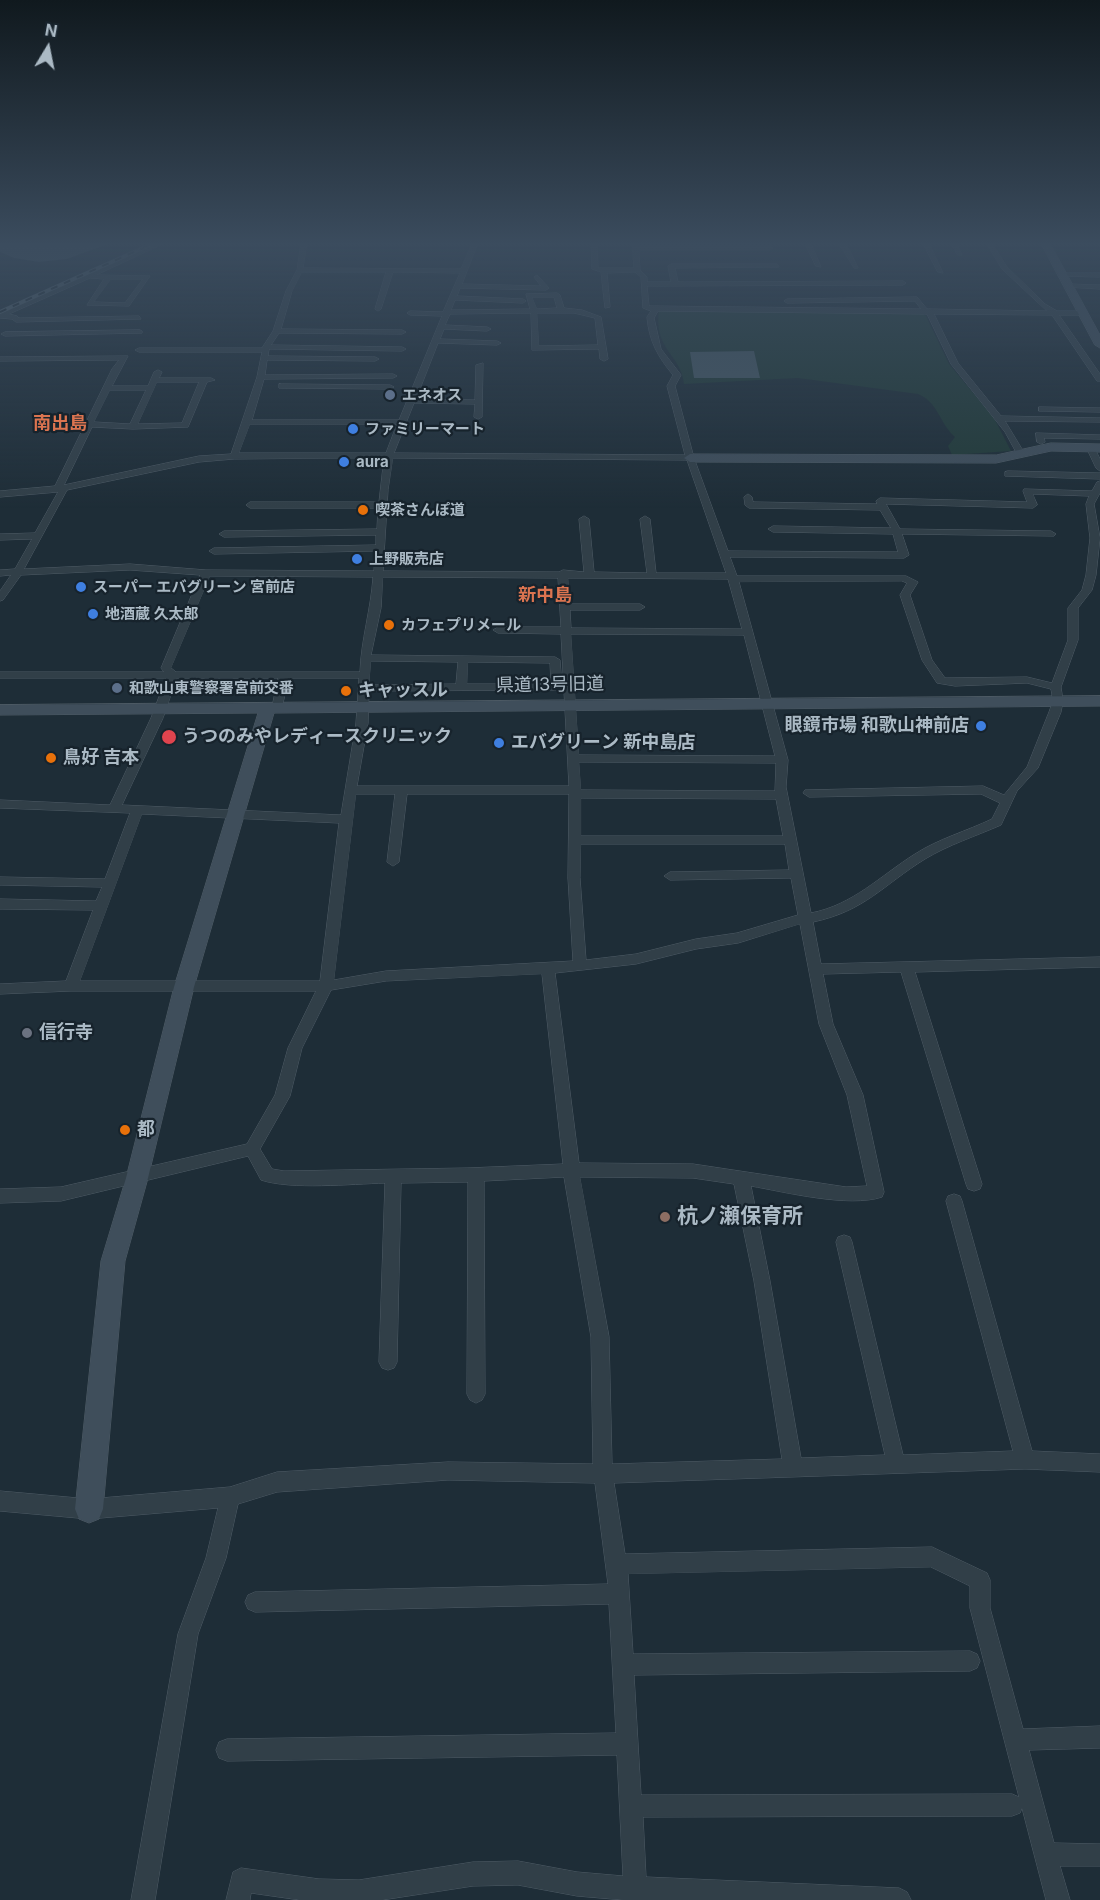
<!DOCTYPE html>
<html>
<head>
<meta charset="utf-8">
<style>
	body { margin:0 }
	#map { position:relative; width:1100px; height:1900px; overflow:hidden; background:#1e2d37; font-family:Inter,sans-serif }
	canvas { display:block }
	.north { position:absolute; left:18px; top:18px; width:60px; height:60px; -webkit-text-stroke:4px #17232c; paint-order:stroke; rotate:10deg; font-size:16px; font-weight:700; line-height:24px; text-align:center; color:#abbac5 }
	.north::after { content:''; display:block; margin:auto; width:21px; height:27px; background:#abbac5; clip-path:polygon(50% 0,100% 100%,50% 72%,0 100%) }
</style>
</head>
<body>
<div id="map">
<canvas width="1100" height="1900"></canvas>
<div class="north">N</div>
</div>
<script>
const c = document.querySelector('canvas').getContext('2d');
c.lineJoin = 'round';
function paint(path, color) { c.fillStyle = color; c.fill(path, 'evenodd'); }
function stroke(path, color, width, dash) { c.strokeStyle = color; c.lineWidth = width; c.lineCap = dash ? 'butt' : 'round'; c.setLineDash(dash || []); c.stroke(path); }
function write(font, color, halo, rows, align = 'center') {
  c.font = font + ' Inter,"Noto Sans JP",sans-serif'; c.lineWidth = 4.5; c.setLineDash([]); c.textBaseline = 'middle'; c.strokeStyle = halo; c.fillStyle = color; for (const [text, x, y, turn = 0] of rows) {
    c.save(); c.translate(x, y); c.rotate((+turn || 0) * Math.PI / 180); c.textAlign = isNaN(turn) ? turn : align; if (halo) c.strokeText(text, 0, 0); c.fillText(text, 0, 0); c.restore();
  }
}
paint(new Path2D(`
	M659,310L920,312L926,316L949,364L994,418L1011,451L952,455L948,446L955,437C939,423 939,403 918,394L798,378L684,384C681,354 653,350 659,310Z`), '#213a38');
paint(new Path2D(`
	M0,243H108V244L67,259L39,262L14,258L0,252Z
	M754,351L760,378H694L690,352Z`), '#455864');
const street = new Path2D(`
	M156,243H165L96,275L150,276L129,306L87,305L104,279L90,278L9,314L17,316L19,318L139,316L141,319L16,322L12,319L0,318V313ZM111,279H143L125,303L94,302Z
	M301,243H307L303,268L461,269L472,243H478L462,284L541,286L534,277L537,275L549,288L546,290L460,288L457,296L523,299L526,301L523,303L455,300L451,310L530,309L526,294L557,293L560,295L564,308L582,310L601,317L608,359L604,361L600,359L599,349L532,350L531,313L450,314L445,325L487,327L491,329L487,331L444,329L440,339L497,341L501,343L497,345L438,343L416,399L475,400L476,365L483,363L482,417L478,419L474,417L475,404L414,403L394,453L685,455L667,386L673,375C658,357 649,341 647,317L651,311L643,308L641,277L635,272L607,273L610,307L605,308L601,272L592,269L591,243H597L598,268H634L632,243H638V246H770L773,248L770,250H639L640,270L647,277V282H671L668,266L671,264H777L779,267L675,268L678,282L903,281L906,283L903,285L647,286L649,306L921,309L915,301L787,303L784,301L787,299L917,297L927,309L1047,311L1002,269L986,243H992L1007,267L1045,304L1057,311H1082L1085,313L1082,315H1059L1100,374V381H1097L1052,315L934,314L958,363L1001,416L1100,418V422L1005,421L1025,454L1021,456L1017,454L1005,432L951,364L927,314L658,311L654,318L661,349L681,375L675,386L694,458L728,551L898,552L893,534L773,532L768,529L773,526L891,528L880,510L749,508L745,505L744,497L748,494L752,497L753,502L877,504L876,501L880,498L1027,502L1023,491L1024,489L1092,491L1097,482L1100,481V493L1094,504L1100,538L1096,575L1092,590L1078,608V640L1061,687L1063,701L1061,712L1038,768L1017,791L1001,825C976,836 948,845 925,859C883,885 865,911 813,922L821,964L1100,957V967L915,972L982,1184L980,1189L974,1191L968,1189L966,1184L901,972L823,974L833,1024L863,1095L884,1192L882,1197C849,1208 785,1192 751,1186L770,1281L801,1458L885,1455L836,1242L838,1237L844,1235L850,1237L852,1242L903,1455L1013,1451L946,1201L948,1196L954,1194L960,1196L962,1201L1032,1451L1100,1454V1472L1025,1469L614,1483L625,1554L932,1547L987,1573L990,1580V1608L1023,1729L1100,1726V1748L1029,1750L1054,1843L1100,1844V1866H1060L1070,1900H1046L1022,1808L1020,1813L1012,1816L643,1817L646,1877L899,1888L907,1892L911,1900H624L577,1896L518,1885L473,1886L382,1900H300L251,1893L250,1900H226L233,1872L241,1868L319,1879L359,1880L473,1862L518,1861L577,1872L623,1876L617,1755L227,1761L219,1758L216,1750L219,1742L227,1739L616,1733L609,1604L255,1612L248,1609L245,1602L248,1595L255,1592L608,1584L595,1483L448,1480L277,1492L238,1504L226,1558L198,1634L155,1900H131L178,1634L206,1558L218,1508L89,1519L0,1511V1491L89,1499L230,1487L277,1472L448,1462L593,1464L591,1337L564,1177L484,1181L485,1394L482,1400L476,1403L470,1400L467,1394L468,1182L401,1183L397,1362L394,1368L388,1370L382,1368L379,1362L385,1183C351,1184 291,1190 261,1180L248,1156L61,1201L0,1203V1189L61,1187L247,1144L275,1095L288,1048L316,991H71L0,994V984L66,981L93,910L0,909V899L96,901L102,887L0,885V877L105,879L130,813L0,808V800L110,805L151,718L166,678H0V672H164L161,668L200,575L130,570L21,575L3,600L0,601V591L11,575L0,576V570L15,569L32,539L0,540V534L35,533L58,492L0,497V491L55,486L112,369L119,360L0,361V357L128,356L112,386H148L154,372L158,370L162,372L159,378H211L215,380L207,382L188,427L133,429L92,427L64,485L199,456L231,454L257,377L262,352H139L135,350L139,348H262L273,331L286,291L297,270ZM302,272H386L375,309L378,311L381,309L393,272L460,273L443,312L410,311L407,313L410,315L442,316L399,420H252L264,379L393,378L397,376L393,374L265,375L267,360L375,361L379,359L375,357L268,356L269,349L402,351L406,349L402,347L271,345L279,333L402,334L406,332L402,330L281,329L292,291ZM532,297H554L557,308L537,309ZM537,313H574L595,318L598,345L539,346ZM157,382H199L182,423L138,424ZM110,390H146L130,424L94,422ZM250,424H397L386,453H239ZM384,458L379,502H250L246,505L250,508H378L377,529L224,531L219,534L224,537L376,535V545L214,548L209,551L214,554L375,551L374,571L206,570L130,564L24,569L67,490L199,462L234,459ZM393,458L687,460L726,573H656L650,519L645,516L640,519L647,573L594,572L589,519L584,516L579,519L584,572L563,570L559,572L383,571L388,490ZM1033,494L1089,496L1086,504L1090,538L1086,575L1082,590L1068,608V640L1052,683L1027,677L945,678L932,660L910,595L918,582L906,576H737L730,557L904,558L909,555L902,534L1054,536L1056,534L1051,531L900,529L886,504L1033,508L1037,505ZM210,576L373,577C371,609 361,640 360,672H176L171,668ZM383,577L558,578L561,627H498L493,630L498,633L561,634L569,786H357L368,723L369,691L557,690L562,687L560,660L555,657L371,655L381,608ZM568,578L728,579L742,629L571,628L570,610H640L645,607L640,604H570ZM902,581L907,583L900,595L922,660L937,683L955,686L1027,683L1051,689L1053,701L1049,712L1027,767L1004,795L983,786L805,790L803,793L809,797L981,794L1000,803L992,819C967,831 938,839 915,854C880,876 853,905 811,913L786,787L788,760L739,582ZM571,634L744,635L775,756L579,755ZM371,661L458,662L456,684L369,685ZM468,662L550,663L551,684H467ZM177,678H278L272,707L277,710L282,707L289,678H359L356,723L341,815L122,805L163,718ZM579,762L776,763L775,791L581,790ZM356,794H395L387,862L393,866L399,862L407,794H569L568,878L573,961L386,971L334,980ZM581,798L776,799L783,836H581ZM142,814L339,823L320,981H80ZM581,844H785L789,870L670,872L664,876L670,880L791,878L798,915L737,933L696,939L636,954L586,960L580,878ZM800,924L819,1024L847,1095L867,1186L846,1187L693,1164L579,1163L555,973L636,964L696,949L738,943ZM542,974L563,1164L468,1168L284,1171L272,1169L260,1149L290,1096L302,1048L331,990L386,981ZM580,1177L693,1178L734,1184L754,1281L782,1459L612,1464L609,1337ZM931,1567L970,1586V1608L1019,1797L1012,1794L641,1795L634,1675L970,1671L977,1668L980,1661L977,1654L970,1651L633,1654L628,1574Z
	M805,243H811L821,267L816,266Z
	M836,243H843L849,249L858,268H854L843,250Z
	M923,243H929L943,273L938,272Z
	M951,243H957L962,255H958Z
	M1062,273H1100V277L1060,276Z
	M1068,284L1100,285V289L1066,287Z
	M140,330L142,331V333L5,336L1,334L5,332Z
	M282,384L390,385L394,387L390,389L279,388V384Z
	M1039,407L1100,408V412L1042,411H1039Z
	M1036,433L1100,435V439L1044,438L1045,442L1041,444L1037,442Z
	M1087,445L1094,447L1100,459V471L1096,468L1086,447Z
	M1008,471L1100,473V479L1005,476V472Z`);
const secondary = new Path2D(`
	M1041,243H1050L1100,335V348L1095,345Z
	M1051,443L1100,444V452L1051,451L996,463L690,462L684,458L690,454L996,455Z
	M1100,696V706L274,713L194,987L148,1178L125,1261L103,1509L99,1519L89,1523L79,1519L75,1509L101,1261L126,1178L174,987L258,713L0,715V705Z`);
stroke(street, '#4f5c66', 1);
stroke(secondary, '#4f5c66', 1);
paint(street, '#313f48');
paint(secondary, '#3f4e5b');
const rail = new Path2D(`
	M0,312L154,243`);
stroke(rail, '#53646f', 4);
stroke(rail, '#17232c', 2, [7]);
const sky = c.createLinearGradient(0, 0, 0, 509);
sky.addColorStop(0, '#10191e');
sky.addColorStop(0.48, '#3b4c5e');
sky.addColorStop(1, '#3b4c5e00');
c.fillStyle = sky;
c.fillRect(0, 0, 1100, 509);
for (const [x, y, r, color] of [
	[390,395,6,"#5c6f8a"],
	[353,429,6,"#3f7fe0"],
	[344,462,6,"#3f7fe0"],
	[363,510,6,"#e8710a"],
	[357,559,6,"#3f7fe0"],
	[81,587,6,"#3f7fe0"],
	[93,614,6,"#3f7fe0"],
	[389,625,6,"#e8710a"],
	[117,688,6,"#5c6f8a"],
	[346,691,6,"#e8710a"],
	[981,726,6,"#3f7fe0"],
	[169,737,8,"#e0444e"],
	[499,743,6,"#3f7fe0"],
	[51,758,6,"#e8710a"],
	[27,1033,6,"#6b7280"],
	[125,1130,6,"#e8710a"],
	[665,1217,6,"#8d6e63"]
]) { const dot = new Path2D(); dot.arc(x, y, r, 0, 2 * Math.PI); c.fillStyle = color; c.fill(dot); stroke(dot, '#17232c', 2); }
write('bold 15px', '#abbac5', '#17232c', [
	["エネオス",402,395],
	["ファミリーマート",365,429],
	["aura",356,462],
	["喫茶さんぽ道",375,510],
	["上野販売店",369,559],
	["スーパー エバグリーン 宮前店",93,587],
	["地酒蔵 久太郎",105,614],
	["カフェプリメール",401,625],
	["和歌山東警察署宮前交番",129,688]
], 'left');
write('bold 18px', '#db7450', '#17232c', [
	["南出島",60,424],
	["新中島",545,596]
]);
write('18px', '#abbac5', '#17232c', [
	["県道13号旧道",550,685,-1]
]);
write('bold 18px', '#abbac5', '#17232c', [
	["キャッスル",358,691],
	["眼鏡市場 和歌山神前店",969,726,"right"],
	["うつのみやレディースクリニック",182,737],
	["エバグリーン 新中島店",511,743],
	["鳥好 吉本",63,758],
	["信行寺",39,1033],
	["都",137,1130]
], 'left');
write('bold 21px', '#abbac5', '#17232c', [
	["杭ノ瀬保育所",677,1217]
], 'left');
</script>
</body>
</html>
